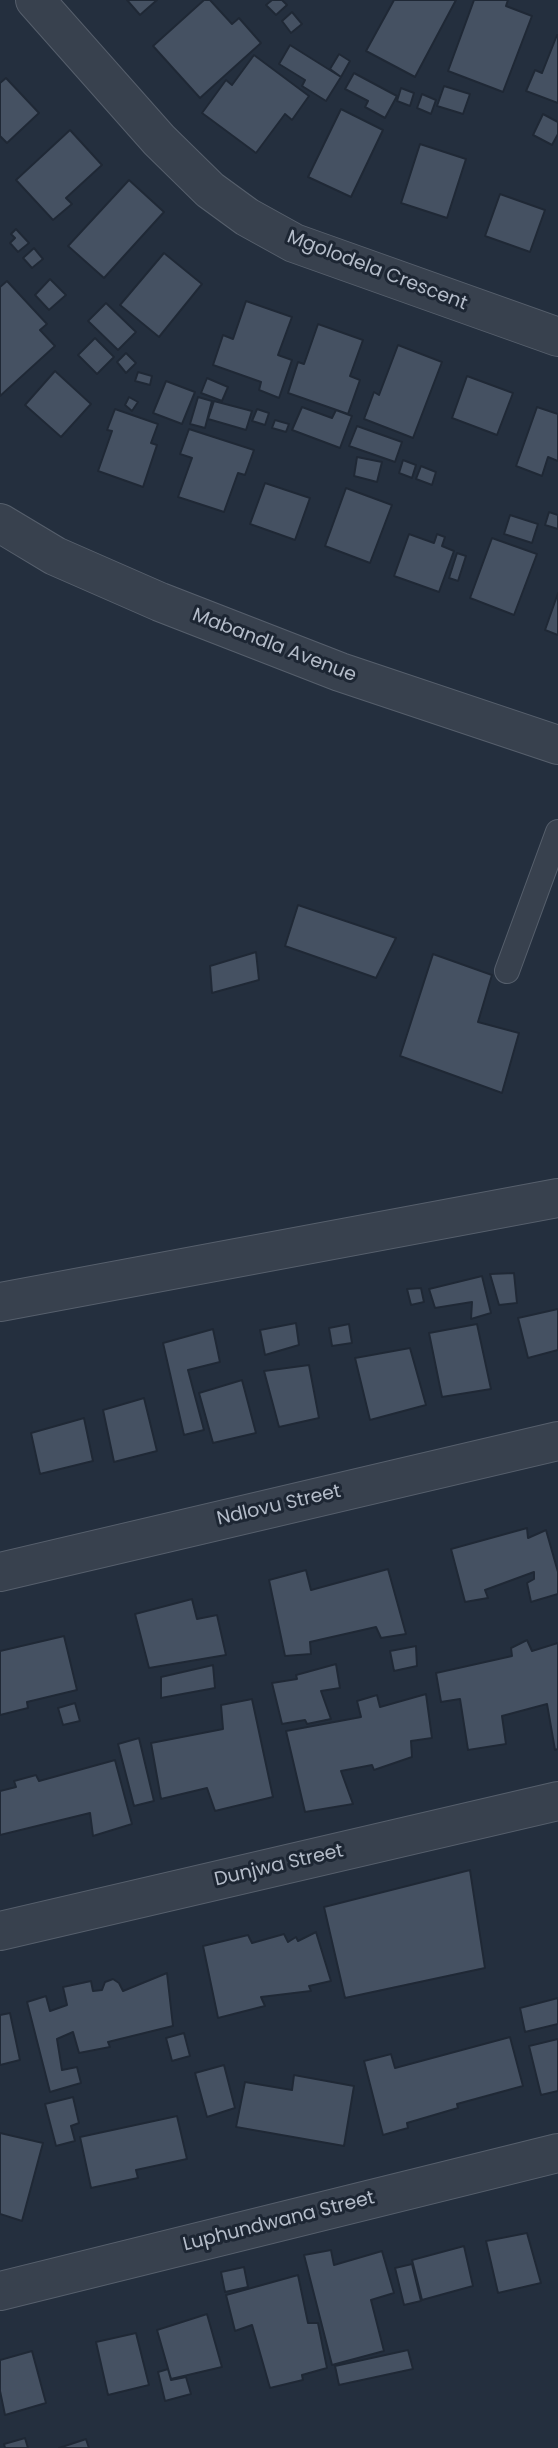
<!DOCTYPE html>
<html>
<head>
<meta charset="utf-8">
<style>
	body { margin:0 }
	canvas { display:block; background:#242f3e }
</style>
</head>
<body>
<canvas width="558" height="2448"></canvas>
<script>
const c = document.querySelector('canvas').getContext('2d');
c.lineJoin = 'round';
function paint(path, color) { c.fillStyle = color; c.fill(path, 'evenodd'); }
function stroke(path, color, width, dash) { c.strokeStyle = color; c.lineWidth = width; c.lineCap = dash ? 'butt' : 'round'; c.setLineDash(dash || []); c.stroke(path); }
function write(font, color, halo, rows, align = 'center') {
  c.font = font + ' Poppins,sans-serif'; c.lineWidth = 6; c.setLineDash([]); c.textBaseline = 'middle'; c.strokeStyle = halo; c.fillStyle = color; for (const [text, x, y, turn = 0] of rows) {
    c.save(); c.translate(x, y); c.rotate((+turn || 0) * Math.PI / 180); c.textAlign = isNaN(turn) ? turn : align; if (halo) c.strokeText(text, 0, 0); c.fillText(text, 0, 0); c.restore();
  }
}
const building = new Path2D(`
	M127,0H157L140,15Z
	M204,0H210L232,24L239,18L261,43L200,98L153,46Z
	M272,0H282L287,5L276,15L266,5Z
	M394,0H456L415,77L366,51Z
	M474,0H508L506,6L532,16L503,92L448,71Z
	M292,12L302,24L291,33L282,21Z
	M557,35H558V103L526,91L535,70L542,73Z
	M290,45L341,77L326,101L302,86L305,80L279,64Z
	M339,54L350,61L341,77L330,69Z
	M254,55L309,96L292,120L285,114L256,153L202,113L226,80L232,85Z
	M354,73L397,96L385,118L365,107L368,101L345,89Z
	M6,78L39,113L7,143L0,136V83Z
	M444,86L470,94L463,114L437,106Z
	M401,88L414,93L410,106L397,101Z
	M422,94L436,100L431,114L417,108Z
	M341,109L383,130L351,197L308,177Z
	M543,114L558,122V134L552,145L533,135Z
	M70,130L102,165L66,198L72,204L53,220L16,180Z
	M420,144L466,159L447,218L401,203Z
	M129,180L164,212L104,278L68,246Z
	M500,194L545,210L530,252L485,236Z
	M16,229L29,243L18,252L10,243L15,238L11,234Z
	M34,248L43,259L32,268L23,258Z
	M164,253L202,284L159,337L120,305Z
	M50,279L66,295L49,310L35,295Z
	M7,281L47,324L40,330L55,346L0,396V287Z
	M246,301L292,317L278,355L292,360L279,398L259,390L261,382L213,365L223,335L233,339Z
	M106,303L136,332L118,350L88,321Z
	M318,324L363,340L350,376L360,380L348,414L288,393L298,362L304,364Z
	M95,338L114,357L97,374L78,355Z
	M398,345L442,362L413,438L364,419L374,392L379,395Z
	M126,353L136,363L126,373L117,362Z
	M55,371L91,404L61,437L25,405Z
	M138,372L152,376L150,385L135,381Z
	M467,376L513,393L497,435L452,418Z
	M207,378L228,387L222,401L201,393Z
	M166,381L195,392L182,424L153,413Z
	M129,397L138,402L132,411L125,405Z
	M198,397L212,401L205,428L190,424Z
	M214,401L252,411L246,430L208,419Z
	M302,407L332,418L336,410L352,416L340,448L292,430Z
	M537,407L558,414V461L548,457L542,476L516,466Z
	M115,409L158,424L151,443L157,445L143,487L98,471L112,431L107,430Z
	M257,409L269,413L265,425L252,421Z
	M275,420L289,424L286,432L272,428Z
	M357,426L402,442L395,462L349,446Z
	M189,429L254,450L245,475L238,473L224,512L178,497L192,458L180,454Z
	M357,457L382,462L377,482L354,476Z
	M403,460L416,465L412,478L399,473Z
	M421,466L436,472L432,485L416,479Z
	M265,483L310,498L295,540L250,524Z
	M346,488L392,505L370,563L325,546Z
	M549,512L558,515V529L545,525Z
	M510,515L538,524L532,543L504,534Z
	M409,534L434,543L437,534L445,537L442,546L454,551L439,592L394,576Z
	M492,538L537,554L514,615L470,598Z
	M457,553L466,556L458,581L449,578Z
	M558,593V635L545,630Z
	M298,905L396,938L376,978L285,946Z
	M256,952L259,980L212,993L210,966Z
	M433,954L492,975L478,1022L519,1033L502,1093L400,1056Z
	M514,1273L517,1303L499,1305L490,1274Z
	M482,1276L491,1313L471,1319L472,1302L435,1308L429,1289Z
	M421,1288L424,1302L411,1305L407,1289Z
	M558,1309V1350L528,1358L518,1318Z
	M296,1323L299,1345L265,1355L260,1330Z
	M349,1324L352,1343L332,1346L329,1328Z
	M477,1324L491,1389L442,1397L429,1333Z
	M213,1329L220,1362L188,1370L204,1430L184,1435L163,1343Z
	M410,1348L426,1405L370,1420L355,1358Z
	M309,1365L319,1418L279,1427L264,1371Z
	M242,1380L256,1433L213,1443L199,1393Z
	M144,1398L157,1451L114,1462L103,1410Z
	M84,1418L93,1461L40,1474L31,1433Z
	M527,1528L528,1538L546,1530L558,1572V1594L531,1602L527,1583L534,1579V1572L485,1590L488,1598L465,1602L451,1549Z
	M388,1569L406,1634L381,1638L376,1627L310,1642L311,1654L285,1656L269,1580L306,1570L311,1590Z
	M192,1599L197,1619L217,1615L226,1655L149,1668L135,1614Z
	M64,1636L77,1690L27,1702L28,1708L0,1715V1651Z
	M527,1640L532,1651L558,1643V1749L555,1750L547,1704L502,1716L506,1744L468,1750L460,1699L441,1702L436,1673L512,1656L511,1648Z
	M416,1646L417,1666L394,1671L390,1651Z
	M336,1664L340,1688L321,1691L331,1719L307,1724L305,1720L282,1724L272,1683L297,1679L296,1675Z
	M213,1665L215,1688L161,1698V1677Z
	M426,1694L432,1738L411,1741L412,1757L374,1770L372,1765L341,1771L353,1804L305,1812L286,1731L361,1717L357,1701L377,1695L380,1707Z
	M252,1699L273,1797L215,1811L207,1788L161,1799L151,1743L223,1729L221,1705Z
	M75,1703L80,1721L63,1725L58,1708Z
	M139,1738L154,1801L134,1806L118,1744Z
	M115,1760L132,1824L93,1836L90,1813L0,1835V1791L16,1787L14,1781L36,1775L39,1781Z
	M470,1870L485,1968L345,1998L324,1907Z
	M316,1932L331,1981L309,1986L311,1991L261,1997L265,2006L218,2018L203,1946L248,1935L252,1943L284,1934L288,1942L296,1937L298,1941Z
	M167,1973L173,2026L108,2042L110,2047L79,2053L73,2032L57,2039L62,2070L77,2067L81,2083L50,2092L27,2002L46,1996L50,2011L67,2005L63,1987L91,1981L93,1991L102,1990L105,1982L113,1979L119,1983L123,1991Z
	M558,1998V2024L525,2032L520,2008Z
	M10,2013L20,2060L0,2065V2015Z
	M184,2033L190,2056L172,2061L166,2038Z
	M510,2037L523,2086L457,2104L458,2108L407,2123L408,2128L383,2135L364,2061L391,2054L395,2068Z
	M558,2039V2091L541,2095L529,2046Z
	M224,2065L235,2108L207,2117L195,2073Z
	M294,2075L354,2086L344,2146L236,2127L245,2082L292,2090Z
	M73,2097L79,2123L71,2126L75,2141L56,2146L45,2104Z
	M177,2116L187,2159L136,2170L138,2178L91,2188L80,2137Z
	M0,2133L43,2143L22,2221L0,2214Z
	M527,2233L541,2283L498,2293L486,2241Z
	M464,2246L473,2286L422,2300L412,2260Z
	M331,2250L334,2265L382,2251L394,2293L371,2300L384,2351L332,2365L304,2255Z
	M412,2264L421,2301L404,2305L395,2268Z
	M244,2267L248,2287L225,2292L221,2272Z
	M298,2275L308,2323H318L327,2368L302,2375L303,2380L270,2388L252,2325L235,2331L226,2295Z
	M207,2314L222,2367L171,2379L157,2330Z
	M136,2333L149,2385L108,2395L96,2342Z
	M408,2350L413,2369L339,2385L335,2366Z
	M32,2351L46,2403L5,2415L0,2391V2360Z
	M168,2369L171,2380L186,2377L191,2394L165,2401L158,2372Z
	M25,2438L28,2448H5L4,2444Z
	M86,2439L89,2448H59Z`);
paint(building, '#455162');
stroke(building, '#1f2835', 2);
const service = new Path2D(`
	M507,971L558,832`);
const minor = new Path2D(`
	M35,0L159,140L210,190L247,217L294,243L558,337
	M0,1302L558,1198
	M0,1572L558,1441
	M0,1931L558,1801
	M0,2291L558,2153`);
const tertiary = new Path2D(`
	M0,523L55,556L160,602L340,672L558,745`);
stroke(service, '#565f6c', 26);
stroke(minor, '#565f6c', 40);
stroke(tertiary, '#565f6c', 40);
stroke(service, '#38414e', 24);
stroke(minor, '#38414e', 38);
stroke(tertiary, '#38414e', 38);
write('19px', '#b4bcc9', '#1d2633', [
	["Mgolodela Crescent",377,271,21],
	["Mabandla Avenue",274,646,21],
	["Ndlovu Street",279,1506,-13],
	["Dunjwa Street",279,1866,-13],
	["Luphundwana Street",279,2222,-14]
]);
</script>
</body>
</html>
